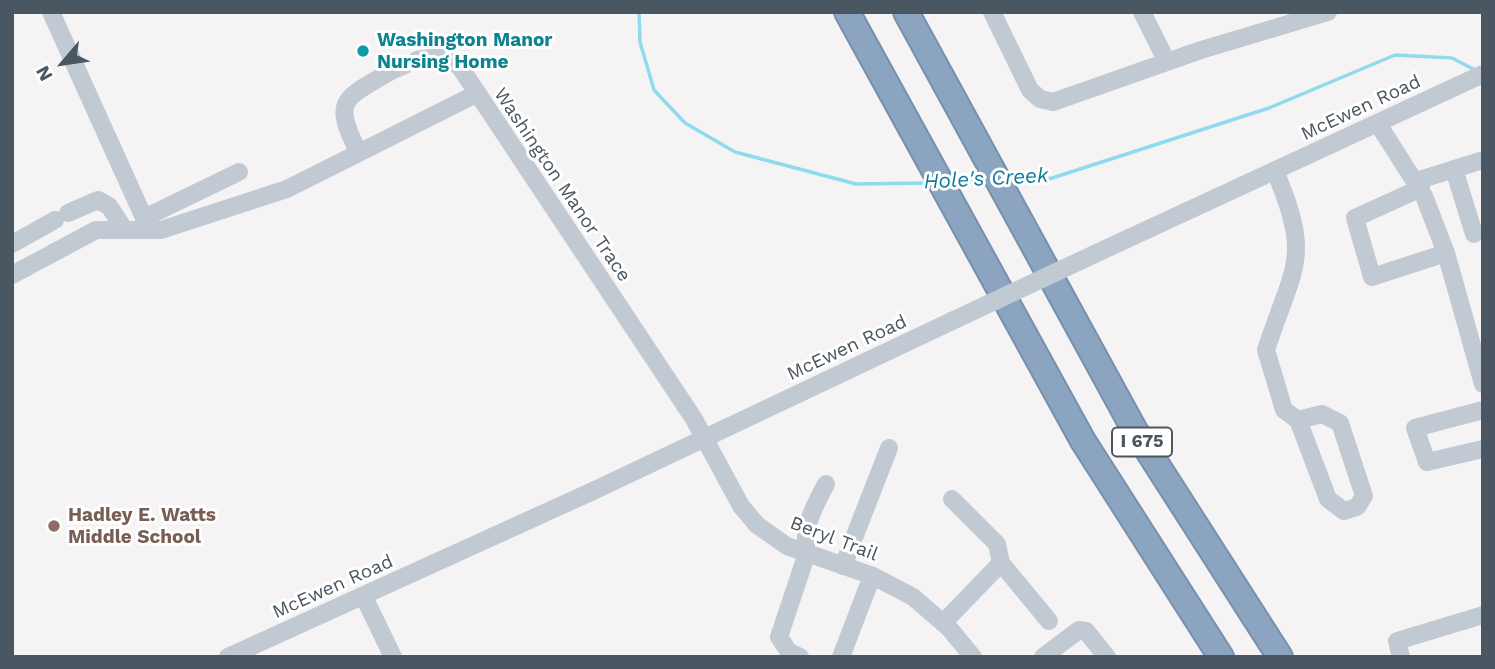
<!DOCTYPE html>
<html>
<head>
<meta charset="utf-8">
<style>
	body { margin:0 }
	#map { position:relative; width:1495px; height:669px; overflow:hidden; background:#f5f3f3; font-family:"Work Sans",sans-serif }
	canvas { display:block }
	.frame { position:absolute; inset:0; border:14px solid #4a5661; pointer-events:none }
	.north { position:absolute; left:28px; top:28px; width:70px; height:70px; -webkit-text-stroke:5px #fff; paint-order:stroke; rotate:241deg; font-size:19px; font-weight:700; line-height:28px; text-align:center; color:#4a5661 }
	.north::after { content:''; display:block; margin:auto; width:24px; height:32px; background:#4a5661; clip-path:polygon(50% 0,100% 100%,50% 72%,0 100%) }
</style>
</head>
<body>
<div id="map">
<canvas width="1495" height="669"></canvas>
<div class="frame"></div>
<div class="north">N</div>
</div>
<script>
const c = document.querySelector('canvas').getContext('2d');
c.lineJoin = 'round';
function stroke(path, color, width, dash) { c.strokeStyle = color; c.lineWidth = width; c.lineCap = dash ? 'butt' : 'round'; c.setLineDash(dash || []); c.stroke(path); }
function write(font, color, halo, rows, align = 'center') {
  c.font = font + ' "Work Sans",sans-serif'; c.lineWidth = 6; c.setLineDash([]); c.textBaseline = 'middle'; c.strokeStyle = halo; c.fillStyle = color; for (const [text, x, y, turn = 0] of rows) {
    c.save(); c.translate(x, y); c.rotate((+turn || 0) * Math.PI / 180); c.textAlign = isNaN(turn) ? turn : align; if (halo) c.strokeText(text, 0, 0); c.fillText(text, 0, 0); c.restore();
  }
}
stroke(new Path2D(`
	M639,12L640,42L654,90L685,123L735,152L856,184L929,183
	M1010,181L1046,180L1269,108L1395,55L1452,58L1475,70
	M951,182L989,181`), '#90daee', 3.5);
stroke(new Path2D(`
	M391,71L417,60`), '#caccce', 18, [18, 9]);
const highway = new Path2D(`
	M847,12L1083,441L1221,657
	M906,12L1134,429L1280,657`);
stroke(highway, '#7690ad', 28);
stroke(new Path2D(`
	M51,12L149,229
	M992,12L1030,90L1040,99L1053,102L1201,50L1328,12
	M1142,12L1167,62
	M417,60L445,56L460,67L694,419L741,506L757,525L787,546L873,576L913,597L949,628L973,657
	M1378,124L1424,196L1446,253L1483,384
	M359,153C331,99 344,99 391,71
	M1454,169L1474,234
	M1275,171C1313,260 1293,266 1266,350L1284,410L1298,420L1328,499L1344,511L1357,507L1364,496L1340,423L1322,414L1298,420
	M1416,181L1483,160
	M1421,188L1355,218L1372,277L1446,253
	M68,213L98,200L109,206L124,229
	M144,218L239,172
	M12,244L55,220
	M1099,252L1483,74
	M12,275L96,230H161L287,189L476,94
	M1483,410L1415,428L1427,462L1483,449
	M952,499L997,544L1001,563
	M843,566L889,448
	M364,597L393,657
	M943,623L1001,563L1049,621
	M228,657L593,491L952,321
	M800,657L789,652L779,637L807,553C802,527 814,507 826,484
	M841,657L872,576
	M1043,657L1079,630L1086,631L1107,657
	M1401,657L1397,641L1483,615`), '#c1cad2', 18);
stroke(highway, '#8ba5c1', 24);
stroke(new Path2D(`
	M952,321L1099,252`), '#c1cad2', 18);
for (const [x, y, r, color] of [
	[363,51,7,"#0f9aa8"],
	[54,526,7,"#8d6e63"]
]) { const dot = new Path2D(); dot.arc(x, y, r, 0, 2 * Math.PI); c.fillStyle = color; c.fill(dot); stroke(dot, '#fff', 2.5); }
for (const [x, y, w] of [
	[1142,442,60]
]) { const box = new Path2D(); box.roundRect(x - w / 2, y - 14.5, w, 29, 5); c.fillStyle = '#fff'; c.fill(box); stroke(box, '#4a5661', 2); }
write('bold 18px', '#4a5661', null, [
	["I 675",1142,442]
]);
write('bold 19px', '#0d838f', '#fff', [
	["Washington Manor",377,40],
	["Nursing Home",377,62]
], 'left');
write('19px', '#4a5661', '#fff', [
	["McEwen Road",1361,108,-25],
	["Washington Manor Trace",562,185,56],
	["McEwen Road",847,348,-25],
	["Beryl Trail",834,539,21],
	["McEwen Road",333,587,-24]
]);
write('bold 19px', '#785e54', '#fff', [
	["Hadley E. Watts",68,515],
	["Middle School",68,537]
], 'left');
write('italic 21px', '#0c7c9b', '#fff', [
	["Hole's Creek",986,179,-3]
]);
</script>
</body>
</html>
